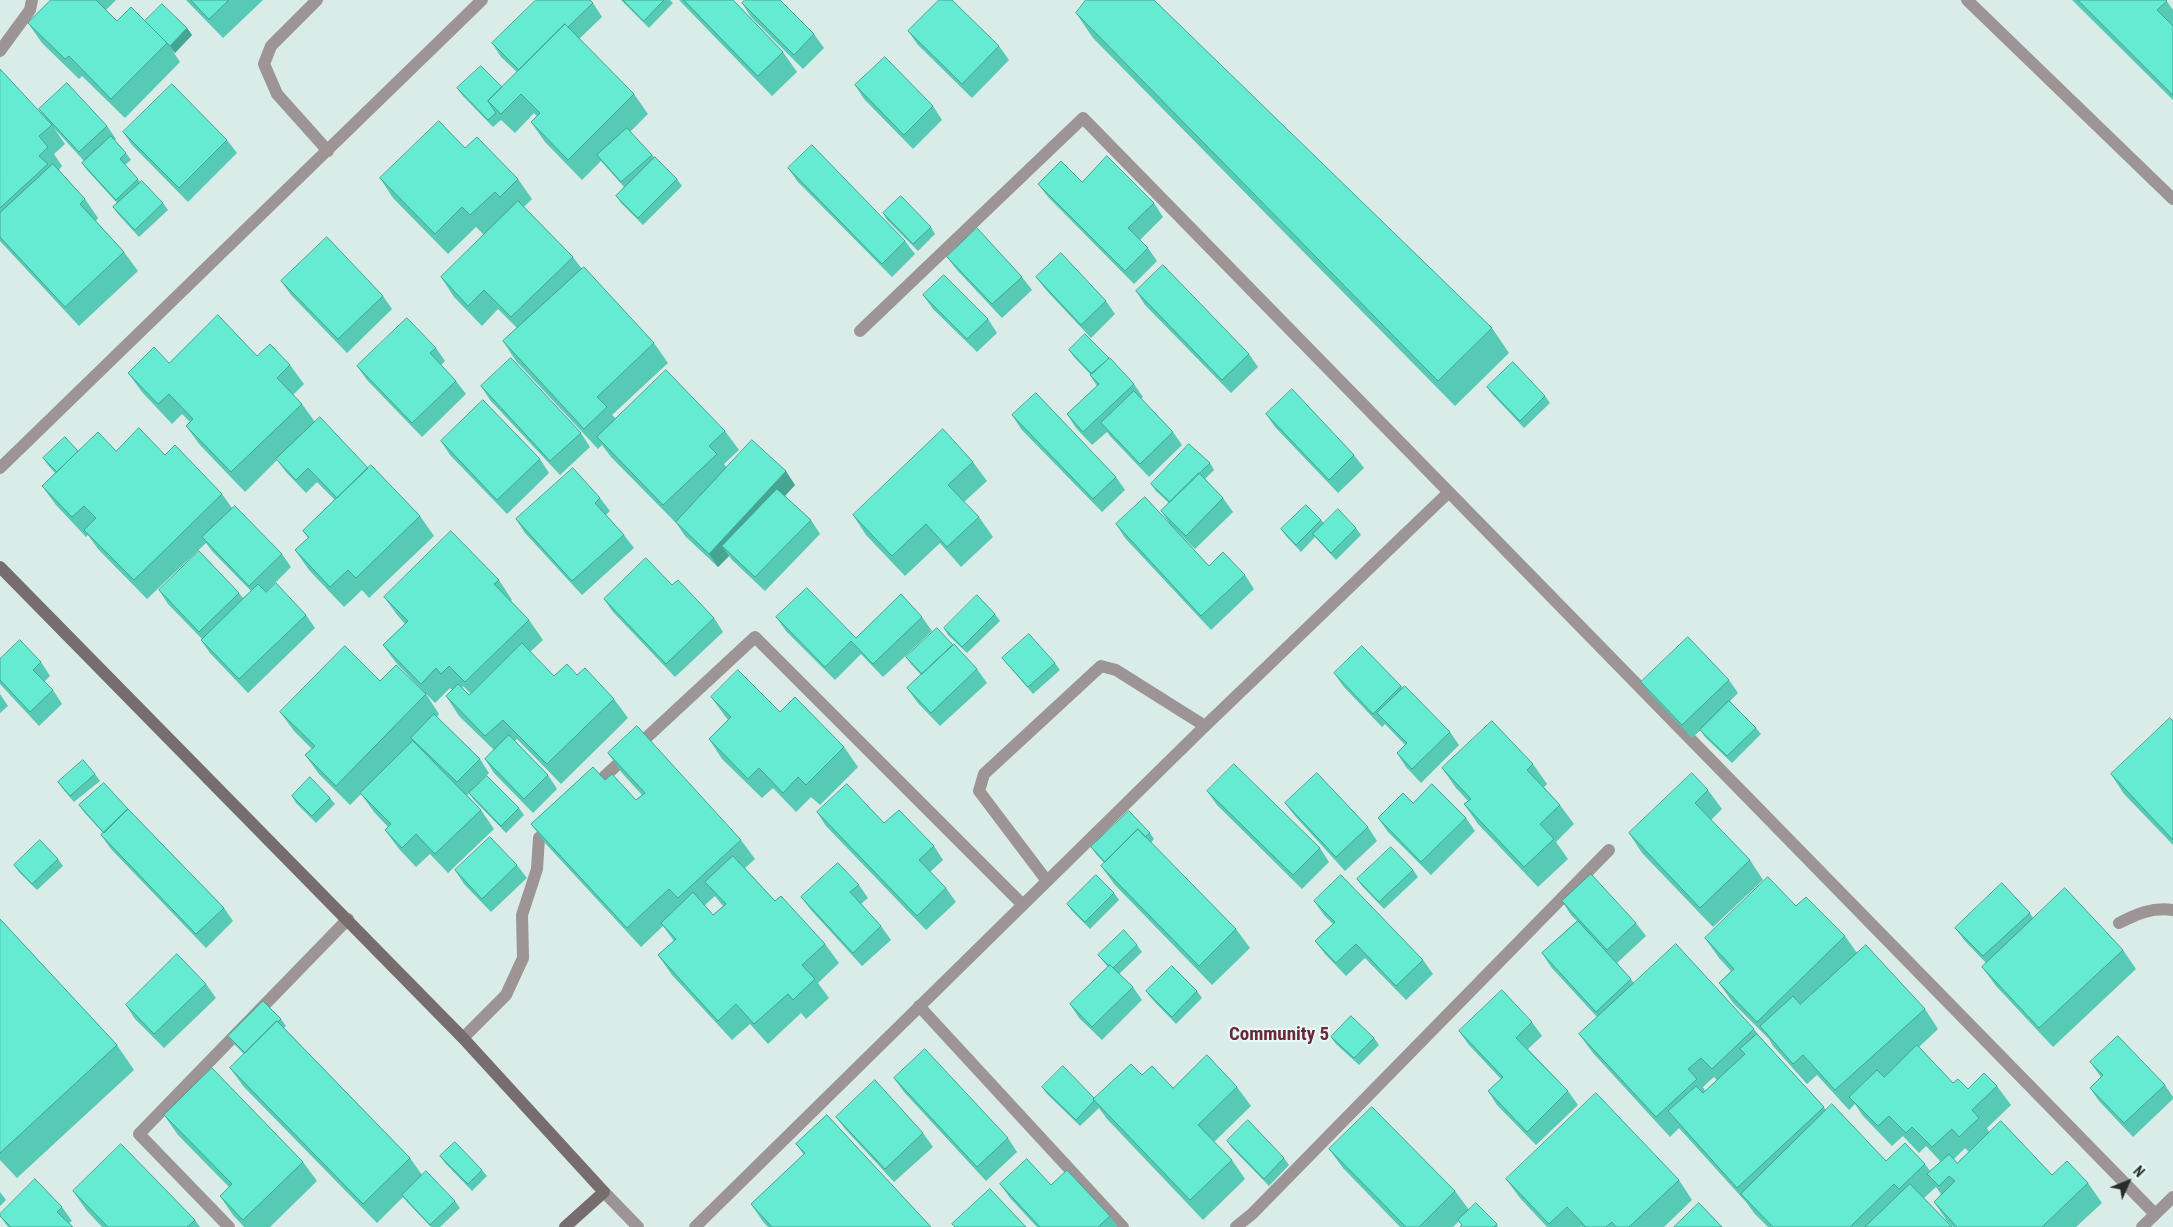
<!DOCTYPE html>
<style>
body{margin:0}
#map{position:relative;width:2173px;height:1227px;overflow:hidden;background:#d9ece7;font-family:"Roboto Condensed",sans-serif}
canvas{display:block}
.north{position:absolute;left:2103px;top:1157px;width:50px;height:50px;-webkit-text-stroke:4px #e6f9f4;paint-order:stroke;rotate:46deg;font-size:14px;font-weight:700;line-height:20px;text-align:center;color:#272e2c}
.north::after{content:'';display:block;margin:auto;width:18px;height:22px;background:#272e2c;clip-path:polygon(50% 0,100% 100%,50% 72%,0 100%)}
</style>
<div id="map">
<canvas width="2173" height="1227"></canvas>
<div class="north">N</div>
</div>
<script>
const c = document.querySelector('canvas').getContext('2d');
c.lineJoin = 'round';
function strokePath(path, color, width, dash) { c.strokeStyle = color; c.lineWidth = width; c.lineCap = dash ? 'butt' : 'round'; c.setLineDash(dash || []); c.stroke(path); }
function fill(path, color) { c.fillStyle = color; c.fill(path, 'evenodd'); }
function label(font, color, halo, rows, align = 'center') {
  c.font = font + ' "Roboto Condensed",sans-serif'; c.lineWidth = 4.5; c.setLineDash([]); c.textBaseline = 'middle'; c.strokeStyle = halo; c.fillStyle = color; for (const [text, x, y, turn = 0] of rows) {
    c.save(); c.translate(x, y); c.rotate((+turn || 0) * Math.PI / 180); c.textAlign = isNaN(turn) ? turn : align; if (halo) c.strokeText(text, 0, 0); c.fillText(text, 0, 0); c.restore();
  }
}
const lane = new Path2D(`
 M1047,881l-68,-90 5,-17 117,-108 15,4 89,56
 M2119,923c18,-9 33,-16 54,-13
 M229,1227l-90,-93 209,-215`);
const street = new Path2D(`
 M317,0l-46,46 -7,18 13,30 51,57
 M1967,0l206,199
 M0,51l30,-41 2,-10
 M860,331l223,-213 1072,1096
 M0,468l482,-468
 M591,789l164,-152 268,268
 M919,1006l204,221
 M463,1038l43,-43 17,-37 -1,-43 15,-46 2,-31 14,-13
 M604,1192l34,35
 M695,1227l510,-501 243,-233
 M1236,1227l16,-13 357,-364
 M2142,1227l31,-30`);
const secondary = new Path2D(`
 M0,567l463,471 141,154 -39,35`);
const wall = new Path2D(`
 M51,0h65l-10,10 11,11h28l42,7 5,7 -17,18 -3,-3 8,12 -55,56 -43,-42 -3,3 -37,-36 -14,-20z
 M186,0h77l-40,38z
 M621,0h49l3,3 -24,25z
 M679,0h54l50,52 14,20 -25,24z
 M2072,0h94l7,10v90z
 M593,3l9,14 -23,22 55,55 14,20 -18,18 24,25 23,22 5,7 -39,39 -22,-22 -5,-7 8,-9 -23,-26 -19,19 -37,-38 -14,-20 6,-6 -3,-3 -19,20 -14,-13 -8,7 -31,-32 -5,-7 45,-1 15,-15 -16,-15 -9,-14z
 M742,3l72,31 10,14 -21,21 -52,-52z
 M1076,13l416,315 17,25 -54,53 -362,-368z
 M908,31l91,15 10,14 -37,38 -54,-53z
 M0,69l46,50 -7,-10 68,17 9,13 -2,2 12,12 5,7 -6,5 15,17 23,21 5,7 -29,27 -21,-23 -5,-7 4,-4 -30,-33 -5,-7 2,-2 -30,-33 11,16 -11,10 8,12 -3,4 26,29 13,19 -2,3 28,31 14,19 -59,55 -79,-85z
 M855,85l78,21 9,14 -29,29 -49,-50z
 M123,132l104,8 10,13 -49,49 -56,-57z
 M465,148l53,31 14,20 -8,8 49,50 9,12 72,74 14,20 -56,52 4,4 109,12 14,19 -15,14 3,4 68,17 -10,11 26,24 9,14 -55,57 -33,-31 -3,-4 -11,11 -33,-31 -8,-12 -66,-67 -9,-12 -4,4 -82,-88 -13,-20 14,-13 -19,-19 -16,17 -28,-29 -13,-20 43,-42 -8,-8 -28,27 -55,-56 -13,-20z
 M788,168l117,73 10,13 -23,23 -94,-95z
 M1082,182l72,21 9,14 -23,23 8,8 9,13 -23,23 -86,-87 -10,-13z
 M883,213l48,14 4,7 -17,17 -31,-31z
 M947,257l75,20 10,13 -30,28 -45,-48z
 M1036,277l70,24 9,13 -24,24 -45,-48z
 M281,281l102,15 9,13 -45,44 -56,-58z
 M1136,291l113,63 9,13 -27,26 -86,-88z
 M923,295l65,24 9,14 -20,19 -44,-43z
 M436,348l9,13 -4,4 15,16 10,13 -44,43 -55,-57 -10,-14z
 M1069,350l65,34 9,13 -2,2 32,33 9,13 -33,32 -39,-41 -3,-4 -15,13 -16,-17 -9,-14 30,-28 -7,-11h1l-17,-18z
 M257,356l33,9 14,19 -11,11 9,9 13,18 53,46 52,48 14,20 -65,62 -7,-8 -18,17 -35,-37 -14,-20 13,-12 -5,-7 32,-31 -18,-18 -11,11 -20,-21 -9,-12 -32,32 -45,-47 -14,-19 4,-4 -8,-8 -10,10 -30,-32 -14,-19 41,-10z
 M481,386l100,47 9,14 -30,28 -70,-75z
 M1487,387l58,9 5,7 -26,25 -32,-34z
 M1266,414l88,41 10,13 -26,25 -63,-66z
 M1012,415l104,62 9,13 -23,22 -81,-83z
 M441,441l99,18 9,14 -42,41 -57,-59z
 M78,451h38l49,4 57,39 10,14 50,46 9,13 -25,25 40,23 9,13 -67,65 -38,-40 -9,-13 1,-1 -34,-35 -9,-14 80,3 4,5 8,-7 -39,-40 -6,-8 -59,56 -49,-50 -10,-14 -2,2 -30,-32 -14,-19 13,-13 -7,-8 -5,-7z
 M973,462l14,19 -23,21 15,15 14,20 -32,30 -21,-24 -35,33 -39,-41 -13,-20z
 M1210,463l4,7 -9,9 18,19 10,14 -38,37 -23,-23 37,40 36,9 9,14 -43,41 -86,-92 -9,-14h54l-9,-13 8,-8 -13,-12 -5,-7z
 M600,498l10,13 -4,4 18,20 10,13 -52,47 -57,-62 -9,-14z
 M1321,520l3,3 32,5 5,7 -25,25 -21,-23 -14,15 -15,-16 -5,-7z
 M499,580l13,20 -1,1 18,19 14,20 -13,12 24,24 23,-1 37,24 14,19 -67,66 -44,-45 -2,2 33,34 9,14 -24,24 -39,-40 -9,-14 9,-9 -35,-34 -13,-20 6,-6 -2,-2 -15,15 -38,-39 -14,-19 22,-21 -7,-8 -14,-19zM463,686l8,8 -2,1 -7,-8z
 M604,599l110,19 9,14 -48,45 -62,-65z
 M995,614l5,7 -33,32 -19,-18 -4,-7z
 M776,617l80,21 66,-21 10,14 -49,46 -22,-23 -26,26 -49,-49z
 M953,645l24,24 10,14 -47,43 -23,-24 -10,-14 14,-13 -10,-11 -5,-7z
 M1002,658l53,5 5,7 -27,24 -26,-30z
 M0,659l41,3 9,14 -6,6 9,8 9,14 -23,22 -39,-42z
 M1334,673l67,13 49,46 9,13 -38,38 -15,-16 -9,-14 8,-8 -20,-21 -3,3 -38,-40z
 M1729,680l9,13 -8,8 26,27 5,6 -29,29 -27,-26 -5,-7 5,-4 -13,12 -41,-43 -10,-13z
 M380,681l46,13 13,20 -2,3 43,42 9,14 -22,22 14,15 13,19 -46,44 -18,-19 -14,13 -17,-18 -14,-19 3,-3 -14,-15 -13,-18 -11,11 -31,-31 -14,-19 7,-6 -18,-18 -14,-19zM413,741l1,1 -13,11z
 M0,694l8,12 -8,7z
 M711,697l69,15 64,35 14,20 -38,38 -9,-8 -15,15 -23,-24 -11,10 -40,-39 -13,-20 19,-19 -3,-4z
 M2173,721v124l-49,-51 -13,-20z
 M608,753l133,87 14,19 -10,9 30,33 50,43 14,19 -21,20 11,15 -23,21 -5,-6 -33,31 -18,-20 -18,16 -60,-65 -14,-20 16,-14 -11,-15 -22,21 -96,-104 -14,-19 74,-44 31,20 6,-5 -20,-22zM715,896l8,10 -10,9 -8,-10z
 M1533,764l14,20 -3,3 16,18 14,19 -18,18 12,17 -30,28 -60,-63 -14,-20 4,-3 -12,-13 -14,-20z
 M95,774l5,7 -26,21 -11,-13 -5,-7z
 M1708,790l14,19 -11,11 39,40 13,20 -50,47 -71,-74 -13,-20z
 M1207,791l113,57 9,14 -27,27 -85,-84z
 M469,793l50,15 5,7 -18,18 -32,-33z
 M292,796l38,2 5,6 -19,19 -20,-20z
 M1285,803l83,24 9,14 -32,30 -50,-55z
 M79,805l49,4 96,99 9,13 -27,27 -95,-99 -10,-14 2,-2 -19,-21z
 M817,812l67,11 50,23 9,14 -13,12 16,16 10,14 -30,28 -100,-104z
 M1378,818h88l9,13 -44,44 -43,-43z
 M1150,833l4,6 -3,4 85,86 14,19 -38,37 -97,-100 -14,-19 3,-3 -8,-9 -5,-7z
 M58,859l5,7 -26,24 -18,-18 -5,-7z
 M517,865l10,13 -36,34 -27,-28 -9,-14z
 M1413,870l5,7 -34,32 -22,-23 -5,-7z
 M859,885l9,13 -7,6 20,22 10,14 -29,26 -51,-56 -10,-13z
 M1114,893l5,7 -29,29 -18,-18 -5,-7z
 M1314,901l109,59 10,14 -27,26 -41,-42 -19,18 -21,-22 -10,-13 18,-17 -9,-9z
 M1562,901l74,22 10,13 -29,27 17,20 120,46 6,8 66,73 60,51 39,3 5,7 11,-9 -15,-16 -7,7 -16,-17 -11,10 -29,-30 -8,-12 -6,6 -32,-35 -10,9 -34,-38 -4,-7 -36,-36 -14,-20 12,-12 -12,-13 -14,-20 91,-32 49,30 12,17 68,56 13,20 -19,18 34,36 15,6 29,-3 14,19 -24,23 2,4 63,43 36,8 14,20 -26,24h-123l-6,-6 -13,-19 7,-8 -5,-7 -12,11 28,29h-184l-14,-14 -8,-11 -67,-74 -9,9 -77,-84 -14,-19 18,-17 -46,-50 -9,-14 35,-32 -6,-6zM1714,1077l3,3 -12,11 -2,-4zM1965,1148l4,4 -12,11 -3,-4z
 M2030,913l3,5 90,32 13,19 -83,78 -57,-61 -14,-19 4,-4 -21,-22 -10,-13z
 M0,919l117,126 17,25 -117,108 -17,-18z
 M1137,945l5,7 -23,22 14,13 9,13 -40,40 -23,-22 -9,-14 38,-37 -10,-12z
 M206,984l10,14 -52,50 -29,-29 -9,-14z
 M1146,991h51l5,7 -26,26 -25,-26z
 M281,1019l5,7 -2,2 126,130 12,17 33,26 5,7 -20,19h-9l-24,-25 -4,-5 -26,26 -133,-136 -14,-19 14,-14 -11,-11 -5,-7z
 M1532,1022l10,14 -14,13 40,42 10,14 -42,40 -39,-40 -9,-14 13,-12 -32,-34 -10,-14z
 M1331,1037l43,1 5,7 -20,20 -23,-21z
 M2090,1062l75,23 8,12v2l-40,38 -34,-36 -9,-13 11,-11z
 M1142,1075l31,13 64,-1 14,19 -37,36 18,18 13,19 -42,41 -96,-101 -8,-11 -19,18 -33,-32 -5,-7 52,11z
 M894,1078l114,60 9,14 -31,29 -82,-89z
 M164,1115l139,47 14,19 -47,46h-26l-11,-12 -13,-19 9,-9 -51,-52z
 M827,1115l104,112h-163l-4,-4 -13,-19 53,-49 -8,-11z
 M836,1117l87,16 10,14 -39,35 -48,-52z
 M1227,1141l57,17 5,7 -20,21 -37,-38z
 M1329,1149l126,42 14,19 28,14 1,3h-38l2,-2 -3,-4 -6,6h-53l-57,-59z
 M440,1156l42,14 5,6 -15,15 -27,-28z
 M1506,1179l173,1 13,20 -28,27h-82l-1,-1 -1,1h-33l-27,-29z
 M1000,1184l51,1 59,31 8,11h-81l-27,-29z
 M73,1191l122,29 5,7h-98l-15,-16z
 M0,1192l6,8 -6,6z
 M62,1207l10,14 -3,2 4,4h-65l-8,-11z`);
const shadedWall = new Path2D(`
 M187,28l5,7 -17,18 -5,-7z
 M786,471l9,14 -64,69 -9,-8 7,10 -11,11 -9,-13z`);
const building = new Path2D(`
 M51,0h45l21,21 14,-14 36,36 -56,56 -42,-43 -4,3 -37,-36z
 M191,0h38l-20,19z
 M536,0h54l3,3 -25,24 -3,-3 -46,46 -27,-27z
 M623,0h41l-20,21z
 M684,0h49l50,52 -25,24z
 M745,0h35l34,34 -20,21 -52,-52z
 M939,0h13l47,46 -37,38 -54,-53z
 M1086,0h68l338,328 -54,53 -362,-368z
 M2078,0h88l1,1 -10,9 16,16v69z
 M162,4l25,24 -17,18 -25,-25z
 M565,24l69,70 -66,66 -37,-38 9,-9 -19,-19 -20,20 -13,-13z
 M885,57l48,49 -29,29 -49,-50z
 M481,66l21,21 -14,14 8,12 -8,7 -31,-32z
 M0,69l52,56 -13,11 9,11 -9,9 9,8 -48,44z
 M67,83l40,43 -28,26 -40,-43z
 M172,84l55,56 -48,48 -56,-56z
 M439,121l26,27 12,-11 41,42 -18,18 -5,-5 -25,23 -8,-8 -27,27 -55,-56z
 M627,128l25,27 -31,27 -24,-27z
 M111,136l15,17 -6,6 18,20 -22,21 -34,-37z
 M812,145l93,96 -23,23 -94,-96z
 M1107,156l47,47 -26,25 20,20 -23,23 -87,-87 23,-23 21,21z
 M655,157l22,22 -39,39 -22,-22z
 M53,164l32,35 -5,5 44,48 -59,55 -65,-70v-24z
 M142,181l21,22 -28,27 -22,-23z
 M901,196l30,31 -18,17 -30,-31z
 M518,201l55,56 -62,60 -27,-27 -16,16 -27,-29z
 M977,228l45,49 -30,27 -45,-47z
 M327,237l56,59 -45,43 -57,-58z
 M1061,253l45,48 -25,24 -45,-48z
 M1163,265l86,89 -27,26 -86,-89z
 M584,267l70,76 -57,54 10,10 -23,22 -81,-88z
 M944,275l44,44 -21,20 -44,-44z
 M218,315l39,41 13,-12 20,21 -13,13 25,26 -71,68 -45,-46 7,-7 -24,-25 -11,10 -30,-31 26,-26 15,16z
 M407,318l29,30 -6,5 26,28 -44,42 -55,-57z
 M1085,334l24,24 -17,16 -23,-24z
 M511,358l70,75 -31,28 -69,-75z
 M1110,358l24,26 -51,48 -16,-18 32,-30 -9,-9z
 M1513,362l32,34 -25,25 -33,-34z
 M666,370l59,61 -16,15 8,8 -54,51 -66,-68z
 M1292,389l62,66 -25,25 -63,-66z
 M1134,391l39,41 -33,32 -39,-41z
 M1036,393l80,84 -23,22 -81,-84z
 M483,400l57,59 -43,41 -56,-59z
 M320,417l48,51 -31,30 -29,-30 -12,12 -20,-21z
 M139,428l26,27 10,-10 47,49 -88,86 -50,-50 12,-12 -12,-12 -12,11 -30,-31 56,-54 18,19z
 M943,429l30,33 -25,23 31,32 -32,30 -21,-23 -34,32 -39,-41z
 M65,437l13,14 -21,21 -14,-14z
 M752,440l34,31 -77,83 -33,-32z
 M1189,444l21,19 -40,39 -19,-18z
 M371,465l49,51 -64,62 -8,-8 -18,17 -35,-37 14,-13 -6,-6z
 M573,468l27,30 -5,5 29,32 -52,46 -56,-62z
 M1199,473l24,25 -37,38 -25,-25z
 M777,489l34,31 -56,57 -33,-31z
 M1145,497l64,69 14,-14 22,23 -44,41 -85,-92z
 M1306,505l15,15 -25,25 -15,-16z
 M235,506l47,48 -33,32 -47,-49z
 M1338,509l18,19 -25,25 -18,-19z
 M451,531l48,49 -5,4 35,36 -64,62 -16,-16 -8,8 -5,-6 -15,16 -38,-39 25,-24 -24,-24z
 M199,551l40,42 -40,39 -40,-42z
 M646,558l26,27 6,-5 36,38 -48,46 -62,-65z
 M276,583l30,32 -67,64 -38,-39 57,-56 8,8z
 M807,588l49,50 45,-44 21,23 -49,47 -22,-23 -26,26 -49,-50z
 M977,595l18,19 -33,33 -18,-19z
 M937,628l16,17 -31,29 -16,-17z
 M1029,634l26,29 -27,24 -26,-29z
 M1688,637l41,43 -47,45 -41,-43z
 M20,640l21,22 -8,8 20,20 -23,22 -30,-32v-21z
 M522,643l32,33 13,-12 10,11 8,-7 29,31 -67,65 -44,-44 -18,16 -39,-40 12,-12 11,11z
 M954,644l23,25 -46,44 -24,-25z
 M345,646l35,35 16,-16 30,29 -90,92 -31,-31 10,-9 -35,-34z
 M1362,646l39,40 -28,28 -39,-41z
 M738,670l42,42 15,-15 49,50 -38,38 -8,-8 -15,16 -24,-25 -11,11 -39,-40 22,-22 -20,-20z
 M1405,686l45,46 -38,37 -15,-16 10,-10 -30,-30z
 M1729,701l27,27 -29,28 -27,-26z
 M434,714l46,45 -23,23 -46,-44z
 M2170,718l3,3v119l-62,-66z
 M1492,721l41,43 -6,6 33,35 -20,19 14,15 -30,28 -60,-63 7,-5 -29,-31z
 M637,726l104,114 -63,58 -9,-9 -42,39 -96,-104 62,-57 12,13 7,-6 24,26 9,-7 -37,-40z
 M509,735l39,40 -24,24 -39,-40z
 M413,741l68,69 -46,44 -19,-20 -14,14 -17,-18 6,-6 -31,-31z
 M83,760l12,14 -25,22 -12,-14z
 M1234,764l86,84 -27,27 -86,-84z
 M1317,773l51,54 -32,30 -51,-54z
 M1692,773l16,17 -13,13 55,57 -50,48 -71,-75z
 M487,776l32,32 -18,18 -32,-33z
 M310,777l20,21 -18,18 -20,-20z
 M104,783l24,26 -24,24 -25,-28z
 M847,784l37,39 15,-13 35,36 -15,14 27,28 -29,28 -100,-104z
 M1432,784l34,34 -45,44 -43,-44 25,-25 10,10z
 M128,809l96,99 -28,26 -95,-99z
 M1129,811l21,22 -5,4 -7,-8 -33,33 -14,-15z
 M1138,829l98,100 -37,37 -98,-100z
 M490,837l27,28 -35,34 -27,-29z
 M40,840l18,19 -26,25 -18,-19z
 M1391,847l22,23 -34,32 -22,-23z
 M733,856l42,45 6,-5 44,48 -23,21 13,14 -22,21 -5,-6 -34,30 -18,-20 -18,17 -60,-66 18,-16 -15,-16 32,-31 20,23 13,-11 -21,-22z
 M838,863l21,22 -9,7 31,34 -28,27 -52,-56z
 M1591,874l45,49 -29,27 -45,-49z
 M1096,875l18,18 -29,29 -18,-18z
 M1341,875l82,85 -27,26 -40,-42 -20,19 -21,-22 20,-19 -21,-21z
 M1768,877l28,29 10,-9 39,39 -88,86 -38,-39 15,-14 -29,-31z
 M2002,883l28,30 -47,43 -28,-28z
 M2065,888l58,62 -84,78 -57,-61z
 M0,919l117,126 -117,108z
 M1578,921l53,58 -35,33 -54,-59z
 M1124,930l13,15 -24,23 -3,-3 -1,1 -11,-11z
 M1676,944l78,85 -42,40 -11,-11 -13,11 9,10 -41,38 -77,-83z
 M1866,945l59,64 -90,81 -32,-35 -10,9 -33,-38 33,-30 7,8z
 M177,954l29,30 -52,50 -28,-29z
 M1110,965l23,22 -41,40 -22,-23z
 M1172,966l25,25 -25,26 -26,-26z
 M1502,990l30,32 -16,16 52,53 -41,41 -39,-41 15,-14 -44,-46z
 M263,1001l18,18 -3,3 -1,-1 -32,32 -17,-17z
 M1351,1016l23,22 -20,20 -23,-21z
 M277,1021l133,137 -47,46 -133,-136z
 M1757,1034l67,73 -87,81 -69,-77 28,-25 7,7 42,-39 -5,-5z
 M2118,1036l47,49 -41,38 -34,-35 13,-13 -13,-13z
 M1917,1045l36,38 5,-4 10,10 16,-16 13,13 -25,24 7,8 -20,19 -7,-8 -20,18 -20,-20 -6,6 -17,-17 -11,10 -29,-29 28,-27 7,7z
 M925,1049l83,89 -31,29 -83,-89z
 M1207,1055l30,32 -39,38 34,35 -42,40 -97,-101 38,-35 11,11 10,-9 21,22z
 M1063,1066l31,32 -1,1 1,2 -18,19 -34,-33z
 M212,1068l91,94 -60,58 -23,-24 12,-12 -68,-69z
 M875,1080l48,53 -38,36 -49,-52z
 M1596,1093l83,87 -50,47h-13l-4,-5 -6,5h-20l-19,-20 -18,17 -43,-45z
 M1832,1104l54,57 19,-18 20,21 -26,25 -5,-5 -44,43h-77l-32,-33z
 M1372,1107l83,84 -36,36h-13l-77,-78z
 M827,1115l104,112h-159l-21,-23 54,-51 -9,-9z
 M1248,1120l36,38 -20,21 -37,-38z
 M2001,1121l51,54 15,-14 21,22 -46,44h-85l-23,-25 21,-21 -6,-5 -10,10 -12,-12 22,-20 8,9z
 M455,1142l27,28 -14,14 -28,-28z
 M121,1144l74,76 -8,7h-79l-35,-36z
 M1027,1159l24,26 16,-15 43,46 -12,11h-58l-40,-43z
 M426,1171l29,30 -25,24 -28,-30z
 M35,1179l27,28 -5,5 16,15h-62l-11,-11v-2z
 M1910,1184l42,43h-87z
 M990,1189l36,38h-71l-3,-3z
 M1476,1203l21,21 -3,3h-34l2,-2 -4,-5z
 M1699,1203l23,24h-48z`);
const districtNames = [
 ["Community 5",1279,1035]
];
strokePath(lane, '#9c9495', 12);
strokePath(street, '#9c9495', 12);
strokePath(secondary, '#786d6e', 12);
fill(wall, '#56cab4');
fill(shadedWall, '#46a492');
fill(building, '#64ebd1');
strokePath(building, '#46a492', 1);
label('bold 19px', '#6d2738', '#e6f9f4', districtNames);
</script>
